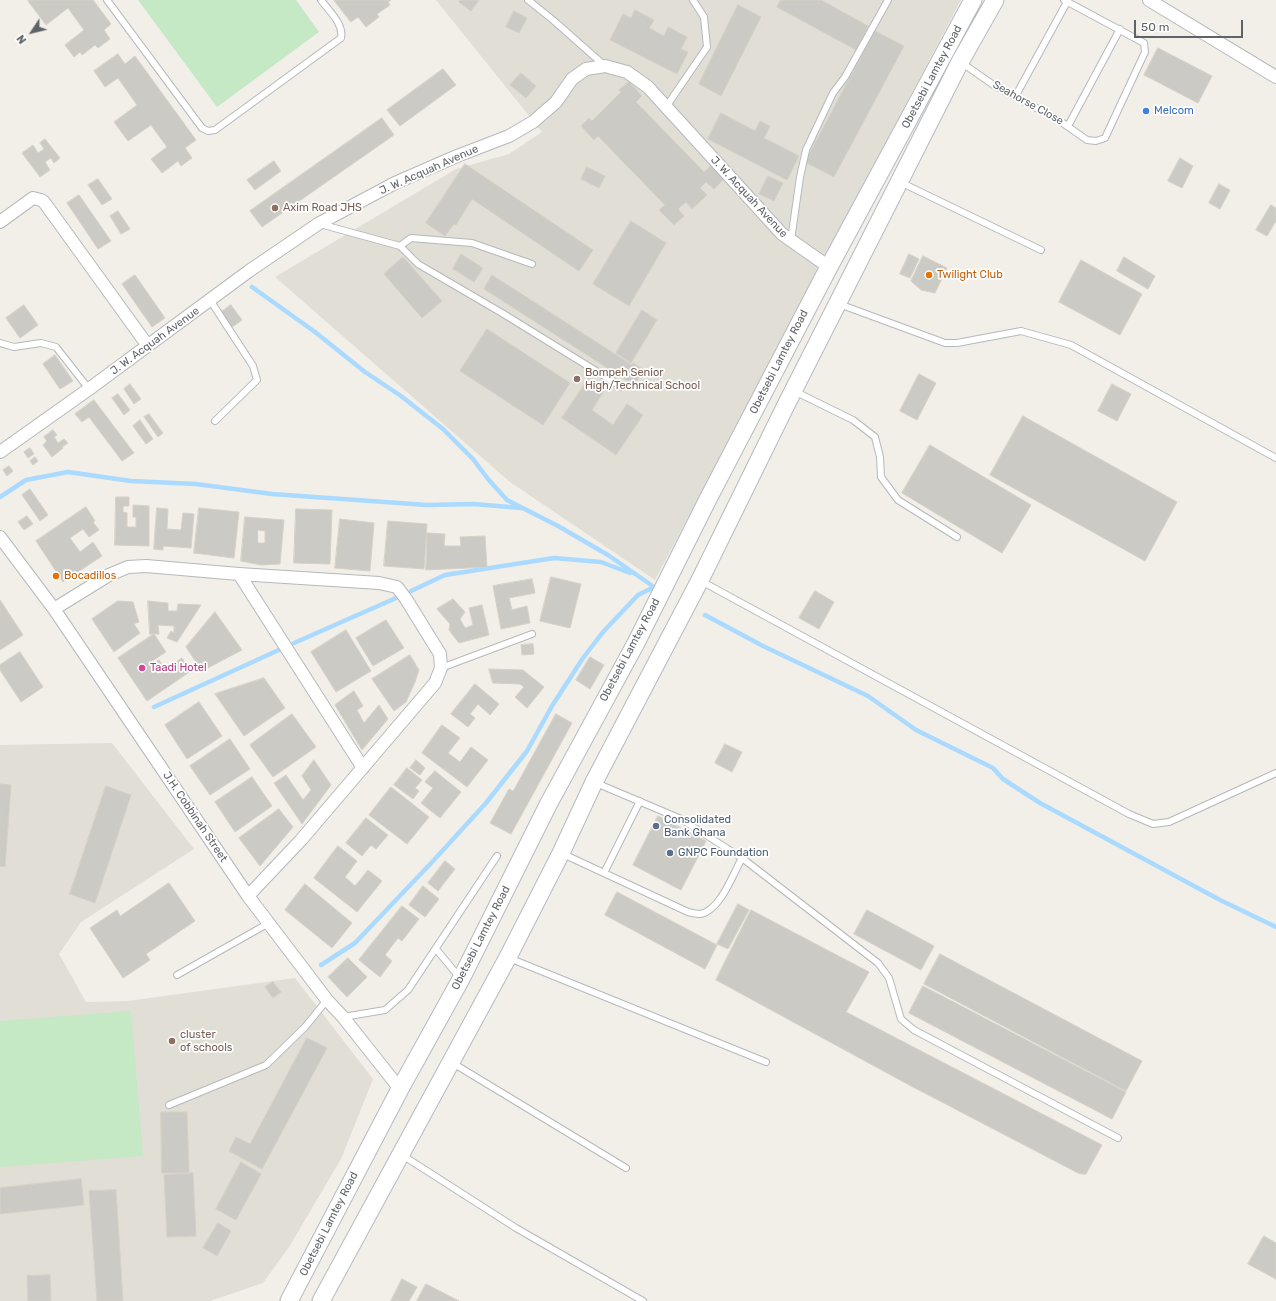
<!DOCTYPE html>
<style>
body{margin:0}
#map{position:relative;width:1276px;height:1301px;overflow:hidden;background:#f1efe8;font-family:Rubik,sans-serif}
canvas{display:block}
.north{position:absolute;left:12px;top:12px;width:40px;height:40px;-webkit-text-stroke:3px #fff;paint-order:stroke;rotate:235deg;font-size:11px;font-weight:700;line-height:16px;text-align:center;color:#5f6368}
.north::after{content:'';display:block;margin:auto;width:14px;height:18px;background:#5f6368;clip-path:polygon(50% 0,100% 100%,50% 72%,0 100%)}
.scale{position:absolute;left:1134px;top:20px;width:109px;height:18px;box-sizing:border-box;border:2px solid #5f6368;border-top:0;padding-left:5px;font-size:12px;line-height:14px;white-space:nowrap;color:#5f6368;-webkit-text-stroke:3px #fff;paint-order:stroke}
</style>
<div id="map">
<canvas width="1276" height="1301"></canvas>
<div class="north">N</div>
<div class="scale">50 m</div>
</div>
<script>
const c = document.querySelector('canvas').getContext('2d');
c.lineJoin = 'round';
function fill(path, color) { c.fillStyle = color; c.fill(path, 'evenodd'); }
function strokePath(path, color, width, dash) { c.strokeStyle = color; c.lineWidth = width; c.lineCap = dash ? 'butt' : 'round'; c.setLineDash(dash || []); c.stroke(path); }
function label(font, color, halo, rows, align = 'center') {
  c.font = font + ' Rubik,sans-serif'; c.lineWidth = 3.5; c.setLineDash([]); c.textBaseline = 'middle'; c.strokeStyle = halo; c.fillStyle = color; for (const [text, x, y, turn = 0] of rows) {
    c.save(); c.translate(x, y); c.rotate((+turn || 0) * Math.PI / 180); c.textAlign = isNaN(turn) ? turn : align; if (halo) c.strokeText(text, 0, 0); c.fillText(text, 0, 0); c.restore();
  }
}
const education = new Path2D(`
 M436,0h525l-306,580 -145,-98 -235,-205 181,-108 53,-15 33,-22z
 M112,743l82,106 -113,73 -22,32 27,48 42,-1 167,-23 78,101 -32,80 -52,88 -26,36 -53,18h-210v-556z`);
const green = new Path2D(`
 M138,0h158l23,32 -102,75z
 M131,1011l12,145 -143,11v-146z`);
const stream = new Path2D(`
 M252,287l63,45 50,40 36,24 42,33 30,30 15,20 19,21 51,26 50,29 46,32
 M0,497l26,-17 42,-8 63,9 65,3 76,10 155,11 47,-1 47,4
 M411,591l34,-16 109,-17 47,4 29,11
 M705,615l58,31 105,50 48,34 77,38 10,11 37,24 180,97 56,27
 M294,643l102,-45
 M154,707l127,-58
 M321,965l34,-22 79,-83 52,-57 41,-52 25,-45 31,-48 20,-26 35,-37 16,-8`);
const building = new Path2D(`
 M30,0h63l18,24 -7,6 6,9 -12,9 -3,-3 -13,10 -2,-3 -6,5 -9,-12 19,-15 -16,-22 -22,17 -18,-24z
 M334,0h57l-3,2 2,3 -13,9 2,3 -13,10 -8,-10 -7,5z
 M460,0h19l-8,11 -12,-9z
 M781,0h40l47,26 -12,24 -79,-43z
 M738,5l23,12 -40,79 -22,-12z
 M635,10l19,10 -5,8 15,8 4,-9 19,10 -6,12 7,3 -11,22 -67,-34 13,-26 8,4z
 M514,11l13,7 -8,15 -13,-6z
 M875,31l29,15 -70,131 -29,-15z
 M1158,48l54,28 -14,27 -54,-28z
 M118,54l7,10 10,-8 61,84 -11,8 7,10 -11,8 -3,-5 -16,12 -11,-14 16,-12 -16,-22 -23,16 -14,-19 23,-17 -19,-27 -13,9 -11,-16z
 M443,69l13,16 -56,41 -13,-16z
 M521,73l15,13 -10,12 -16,-13z
 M629,82l13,14 -6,6 68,70 7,-6 13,13 -10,10 -8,-7 -6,6 7,7 -15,14 -6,-7 -8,7 6,7 -10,9 -15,-15 6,-5 -67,-69 -4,4 -13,-14 8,-8 3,3 29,-29 -2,-2z
 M721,113l34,18 5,-10 10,5 -6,12 35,18 -12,24 -79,-41z
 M382,118l12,17 -132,92 -12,-16z
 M45,139l15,19 -6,5 -3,-5 -6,4 5,8 -10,7 -18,-24 11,-8 5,8 6,-4 -4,-6z
 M1180,158l13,8 -11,22 -14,-7z
 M274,161l7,10 -26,19 -8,-10z
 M465,164l128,86 -14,21 -107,-72 -16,26 -2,-1 -9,12 -19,-13z
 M587,167l18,9 -6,12 -18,-9z
 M768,176l15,7 -9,18 -15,-7z
 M98,179l14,20 -10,6 -14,-20z
 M1219,184l11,6 -10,19 -11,-6z
 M79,195l32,46 -13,8 -31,-46z
 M1271,205l5,3v13l-9,15 -11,-6z
 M118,211l12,18 -9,5 -11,-18z
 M631,221l35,22 -37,63 -36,-22z
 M461,254l22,14 -9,14 -21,-13z
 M909,254l10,5 -9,19 -10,-4z
 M923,256l24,12 -12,25 -14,-3 -10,-9z
 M403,257l39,44 -20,17 -38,-44z
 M1124,257l31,19 -7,13 -31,-18z
 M1081,260l61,34 -22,41 -61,-33z
 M135,275l30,43 -13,9 -30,-43z
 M492,275l140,90 1,-2 11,7 -10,15 -150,-96z
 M24,305l14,20 -18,13 -14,-20z
 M231,305l11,15 -10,7 -11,-15z
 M642,310l15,10 -26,43 -15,-10z
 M487,329l83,54 -27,42 -83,-54z
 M55,355l18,26 -13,8 -17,-25z
 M919,374l17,9 -19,37 -17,-9z
 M589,378l16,11 -13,21 21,15 14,-21 16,11 -27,40 -54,-37z
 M130,384l11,15 -7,5 -10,-15z
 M1112,384l19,10 -14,27 -19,-10z
 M118,394l12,16 -6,5 -12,-17z
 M94,400l40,53 -12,8 -33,-44 -7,5 -7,-8z
 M149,414l14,19 -5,4 -14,-20z
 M1023,416l154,86 -32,59 -155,-86z
 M140,420l13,19 -7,5 -13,-18z
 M53,430l4,5 -3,2 4,6 6,-4 4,4 -6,4 1,1 -11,9 -9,-12 4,-4 -3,-4z
 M930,445l101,60 -29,48 -100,-60z
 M30,448l4,6 -6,4 -4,-6z
 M35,457l3,4 -5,4 -3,-4z
 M9,466l4,5 -6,5 -4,-6z
 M30,489l18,26 -8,6 -18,-26z
 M116,497h13v9h-6v6l4,1v14h9v-10h-3v-12l16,1v40l-34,-1z
 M86,507l9,14 -2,1 6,8 -10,7 -6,-8 -13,9 10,14 13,-10 9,14 -39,26 -27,-41z
 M157,508l11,1 -1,20 14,1 2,-17 11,1 -3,34 -28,-2v4l-9,-1z
 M199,508l40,4 -5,46 -40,-5z
 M296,509l36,1 -2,54 -36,-1z
 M27,516l6,8 -9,6 -6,-8z
 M245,517l39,3 -4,44 -19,1 -20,-4zM258,530l7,1v12h-7z
 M340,519l34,4 -4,48 -35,-3z
 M388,521l39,3 -3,45 -40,-3z
 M427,533l18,1 -1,12h17l-1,-9 25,-1 2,31 -61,3z
 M551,577l30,7 -11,44 -30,-7z
 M532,579l3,14 -26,5 3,12 15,-4 3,17 -29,6 -8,-43z
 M815,591l19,11 -15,27 -20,-11z
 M453,599l12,13 -5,7 5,9 8,-3 -4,-17 13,-3 7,30 -30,8 -10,-13 1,-6 -13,-15z
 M0,600l23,35 -23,15z
 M118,601l15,1 6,20 -5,2 6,9 -26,19 -22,-33z
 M148,601l20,2v8h9l1,-7 23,1 -24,37 -10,-4 4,-7 3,2v-7l-16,-1 1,9h-9z
 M215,612l27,38 -40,21 -16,-24z
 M386,620l18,28 -31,18 -17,-28z
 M346,630l25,41 -35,21 -25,-40z
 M154,634l12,18 -14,9 1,2 6,-3 4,6 -7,5 2,3 24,-16 9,13 -44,30 -29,-43z
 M533,644l1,10 -12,1 -1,-10z
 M20,652l23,35 -22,15 -21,-32v-5z
 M410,655l9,15 -4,12 -9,20 -12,9 -22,-32z
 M590,657l14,8 -14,24 -14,-9z
 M489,669l34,1 21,17 -17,21 -12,-11 9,-10 -4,-3 -27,-1z
 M264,678l21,30 -41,28 -29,-42z
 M475,684l24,20 -9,11 -12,-11 -8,10 5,4 -7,9 -17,-13z
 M354,691l9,15 -6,4 7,13 15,-18 9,14 -26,31 -27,-45z
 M199,702l23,34 -35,23 -22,-34z
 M292,714l24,33 -43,30 -23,-32z
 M556,714l16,9 -61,111 -21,-11 19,-34 4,2z
 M442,725l18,13 -12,15 12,9 11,-15 17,13 -21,27 -45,-34z
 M230,739l20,30 -40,26 -20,-29z
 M725,744l17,8 -10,20 -17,-9z
 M314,760l17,25 -29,39 -28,-41 12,-8 17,25 8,-10 -9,-14z
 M416,760l9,8 -5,7 -10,-7z
 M407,768l15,12 -7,8 4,3 -6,8 -19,-14z
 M435,771l26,21 -21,26 -19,-15 12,-15 -8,-6z
 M252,777l20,29 -37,26 -20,-30z
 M0,784l11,1 -6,82 -5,-1z
 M106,786l25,9 -36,108 -25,-9z
 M391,787l38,30 -22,27 -38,-29z
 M279,809l14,18 -33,39 -21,-28z
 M658,816l48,25 -25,49 -48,-25z
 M366,818l22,17 -12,14 -5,-4 -9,11 -16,-13z
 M338,846l19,15 -12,16 10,9 13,-16 14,11 -25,31 -43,-34z
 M445,861l10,8 -17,22 -10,-8z
 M169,883l26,38 -49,33 4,6 -27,18 -33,-50 27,-18 3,6z
 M305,884l47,39 -20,25 -47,-38z
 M423,886l16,13 -14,18 -16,-12z
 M617,892l100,53 -12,24 -100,-54z
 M738,904l11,6 -21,39 -11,-5z
 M402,906l17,13 -17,22 -4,-3 -13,17 7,6 -12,16 -21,-17z
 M751,910l118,62 -23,40 256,133 -16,29h-4l-4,-1 -167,-87 -195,-106z
 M867,910l67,36 -13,24 -67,-36z
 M940,954l202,107 -16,30 -202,-107z
 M348,958l19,19 -20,20 -19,-20z
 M273,982l8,10 -8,6 -8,-11z
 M923,986l203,106 -14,27 -203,-106z
 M307,1038l20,10 -65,121 -33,-18 7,-14 14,7z
 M161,1112h26l2,61h-27z
 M241,1162l20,12 -25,46 -20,-11z
 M193,1173l3,63 -29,1 -3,-62z
 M81,1179l3,26 -84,9v-26z
 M116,1190l7,111h-26l-8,-110z
 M218,1223l13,8 -14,25 -14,-8z
 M1264,1236l12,7v36l-28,-15z
 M50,1275l1,26h-23l-1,-25z
 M402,1279l15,8 -8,14h-18z
 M426,1284l33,17h-42z`);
const service = new Path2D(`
 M107,0l95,128 6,3 7,-1 126,-92c3,-14 -12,-27 -20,-38
 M528,0l25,20 52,46
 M962,63l33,23 62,33 30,21 9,1 9,-3 40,-86 -1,-9 -80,-43
 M1015,97l52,-95
 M666,107l41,-60 -3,-30 -11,-17
 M1068,126l52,-97
 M900,182l141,68
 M320,224l80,22 18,18 84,49 120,74
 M791,240l9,-63 6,-27 27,-57 12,-16 43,-77
 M400,246l11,-8 61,5 60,21
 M210,300l43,66 4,14 -42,41
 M839,304l106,39h12l64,-12 50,14 205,113
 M0,343l14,4 27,-4 15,4 33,42
 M794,391l59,29 22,17 5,20 1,20 17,23 59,37
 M701,581l428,233 24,10 16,-2 107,-49
 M441,668l91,-34
 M596,783l85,36 61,39 136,105 11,15 12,41 13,11 204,108
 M563,854l125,58c4,1 9,2 13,2 20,-5 32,-40 41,-56
 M604,873l36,-72
 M436,949l24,29
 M509,958l257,104
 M177,975l92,-52
 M343,1017l42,-7 23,-20 89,-134
 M451,1062l175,106
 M169,1105l97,-40 39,-38 22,-27
 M402,1155l114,73 127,73`);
const minor = new Path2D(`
 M1149,0l127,77
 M0,222l33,-24 8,2 3,2 104,144
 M0,452l89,-63 160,-118 69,-47 77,-41 62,-27 52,-20 24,-14 23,-20 16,-23 14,-10 19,-3 22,6 21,15 134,147 47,33
 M0,537l54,72 194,287 79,104 16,17 57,72
 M239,574l124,194
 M54,609l55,-34 19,-8 18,-1 93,8 140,9 18,4 9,12 34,55 1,14 -6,15 -134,157 -53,56`);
const secondary = new Path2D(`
 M289,1301l111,-212 61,-110 88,-176 87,-160 71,-142 122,-234 144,-267
 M321,1301l187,-344 53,-104 33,-71 106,-202 87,-177 173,-341 35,-62`);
const markers = [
 [1146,111,4,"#3f7fe0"],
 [275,208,4,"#8d6e63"],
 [929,275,4,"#e8710a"],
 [577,379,4,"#8d6e63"],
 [56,576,4,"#e8710a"],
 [142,668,4,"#d1479c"],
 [656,826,4,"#5c6f8a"],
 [670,853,4,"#5c6f8a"],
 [172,1041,4,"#8d6e63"]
];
const streetNames = [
 ["Obetsebi Lamtey Road",932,77,-62],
 ["Seahorse Close",1028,103,29],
 ["J. W. Acquah Avenue",429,170,-24],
 ["J. W. Acquah Avenue",749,197,47],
 ["J. W. Acquah Avenue",155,341,-36],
 ["Obetsebi Lamtey Road",779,362,-63],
 ["Obetsebi Lamtey Road",630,650,-62],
 ["J.H. Cobbinah Street",195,817,56],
 ["Obetsebi Lamtey Road",481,938,-63],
 ["Obetsebi Lamtey Road",329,1224,-63]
];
const shopNames = [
 ["Melcom",1154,111]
];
const educationNames = [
 ["Axim Road JHS",283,208],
 ["Bompeh Senior",585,373],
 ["High/Technical School",585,386],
 ["cluster",180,1035],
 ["of schools",180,1048]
];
const foodNames = [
 ["Twilight Club",937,275],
 ["Bocadillos",64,576]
];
const hotelNames = [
 ["Taadi Hotel",150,668]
];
const serviceNames = [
 ["Consolidated",664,820],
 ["Bank Ghana",664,833],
 ["GNPC Foundation",678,853]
];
fill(education, '#e1ded6');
fill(green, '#c5e8c5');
strokePath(stream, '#aadaff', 4.5);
fill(building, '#cccac5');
strokePath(building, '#d6d1c6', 1);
strokePath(service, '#b5b8bc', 8);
strokePath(minor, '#b5b8bc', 14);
strokePath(secondary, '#b6babf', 19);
strokePath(service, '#fff', 6);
strokePath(minor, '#fff', 12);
strokePath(secondary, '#fff', 17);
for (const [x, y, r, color] of markers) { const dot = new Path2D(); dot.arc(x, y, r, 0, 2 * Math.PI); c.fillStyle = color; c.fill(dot); strokePath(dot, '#fff', 1.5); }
label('11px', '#5f6368', '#fff', streetNames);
label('11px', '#366cbe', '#fff', shopNames, 'left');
label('11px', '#785e54', '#fff', educationNames, 'left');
label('11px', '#c56008', '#fff', foodNames, 'left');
label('11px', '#b23c85', '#fff', hotelNames, 'left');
label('11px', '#4e5e75', '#fff', serviceNames, 'left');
</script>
